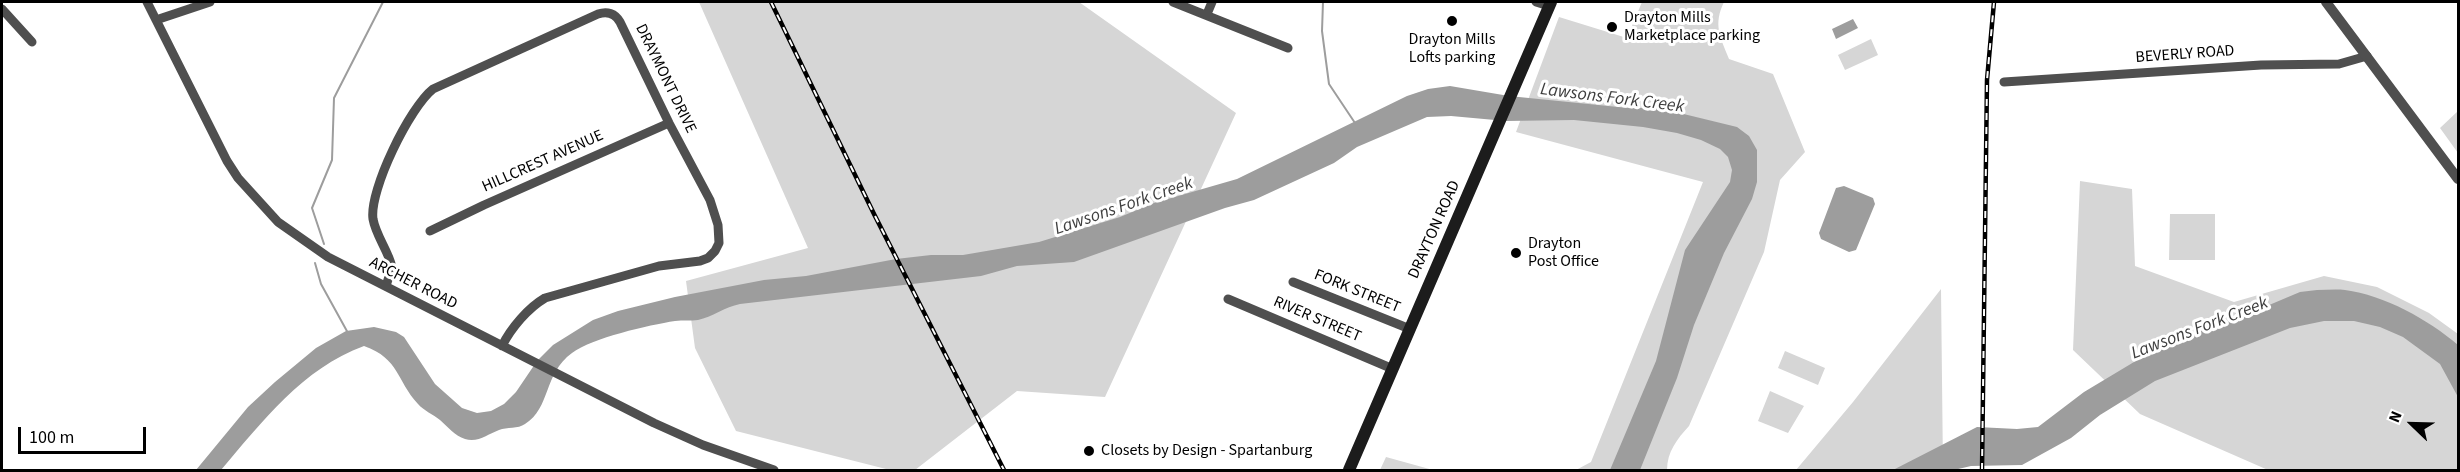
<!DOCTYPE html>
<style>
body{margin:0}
#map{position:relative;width:2460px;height:472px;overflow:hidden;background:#fff;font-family:"Source Sans 3",sans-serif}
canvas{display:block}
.frame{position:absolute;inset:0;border:3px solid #000;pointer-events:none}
.north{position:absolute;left:2382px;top:394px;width:60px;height:60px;-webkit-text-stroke:4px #fff;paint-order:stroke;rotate:293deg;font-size:16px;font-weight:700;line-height:24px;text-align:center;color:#000}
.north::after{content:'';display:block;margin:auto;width:21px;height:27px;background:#000;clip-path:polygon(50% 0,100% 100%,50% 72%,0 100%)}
.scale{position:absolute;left:18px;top:427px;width:128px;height:27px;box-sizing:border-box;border:3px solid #000;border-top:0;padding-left:8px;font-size:18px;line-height:21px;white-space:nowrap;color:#000;-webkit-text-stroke:4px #fff;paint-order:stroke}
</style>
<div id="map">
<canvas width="2460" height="472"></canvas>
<div class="frame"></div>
<div class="north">N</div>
<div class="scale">100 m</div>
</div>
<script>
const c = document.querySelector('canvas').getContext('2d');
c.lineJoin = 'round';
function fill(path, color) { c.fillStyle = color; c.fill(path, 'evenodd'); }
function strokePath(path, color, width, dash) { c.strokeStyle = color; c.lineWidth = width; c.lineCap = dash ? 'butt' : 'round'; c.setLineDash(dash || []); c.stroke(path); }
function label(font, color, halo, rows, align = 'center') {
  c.font = font + ' "Source Sans 3",sans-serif'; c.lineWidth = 6; c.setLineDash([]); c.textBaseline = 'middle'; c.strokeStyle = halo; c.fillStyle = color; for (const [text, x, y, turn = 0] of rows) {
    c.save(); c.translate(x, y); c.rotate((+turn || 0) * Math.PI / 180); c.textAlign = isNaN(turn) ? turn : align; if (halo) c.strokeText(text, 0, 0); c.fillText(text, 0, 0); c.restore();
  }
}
const green = new Path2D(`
 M699,2h380l157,111 -131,284 -88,-6 -102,79h-25l-154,-39 -41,-83 -9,-67 122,-33z
 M1642,2h82c-11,23 -4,34 5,57l44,15 32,78 -25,28 -16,72 -75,174c-12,13 -22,26 -22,44h-91l15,-8 112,-280 -187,-50 43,-115 68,21z
 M1871,39l7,16 -33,15 -7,-15z
 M2458,111v42l-18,-25z
 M2080,181l52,8 3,77 99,36 90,-26 53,11 52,26 29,21v136h-190l-128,-56 -67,-64z
 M2170,214h45v46h-46z
 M1941,289l2,181h-147l57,-68z
 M1785,351l40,17 -7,17 -40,-17z
 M1770,391l34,15 -16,27 -30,-12z
 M1386,457l47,13h-53z`);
const water = new Path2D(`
 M1853,19l5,9 -22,11 -4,-10z
 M1450,86l59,10 119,12h31l78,19 12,9 8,14v32l-5,17 -28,54 -30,72 -17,53 -37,92h-30l46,-109 29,-111 45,-68 2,-12 -4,-13 -8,-8 -19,-9 -24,-7 -34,-6 -69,-7 -68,1 -55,-5 -24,1 -70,30 -23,16 -80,37 -29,8 -151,54 -57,4 -36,10 -241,28c-15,3 -28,13 -42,16 -7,1 -15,0 -23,1 -26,4 -83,17 -103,32 -29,21 -21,55 -47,71 -7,5 -18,3 -26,6 -11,4 -21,13 -34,9 -10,-3 -17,-12 -25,-19 -7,-6 -16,-9 -22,-16 -22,-24 -18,-45 -54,-58 -61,22 -102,76 -143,124h-25l52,-63 27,-25 41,-34 30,-17 28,-4 22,5 8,5 31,47 27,24 15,5 14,-2 13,-7 12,-12 21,-31 16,-16 40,-25 25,-9 57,-14 89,-17 42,-4 90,-17 35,-4h32l76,-13 81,-25 34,-14 83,-24 170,-83 21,-7z
 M1844,186l29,12 2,6 -19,46 -7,2 -28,-13 -2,-6 17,-45z
 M2317,290c9,0 19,-1 28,0 39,5 84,30 113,55v52l-18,-33 -37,-27 -23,-10 -26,-6h-30l-34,7 -135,53 -55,34 -29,23 -49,27 -51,1 -17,4h-61l84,-43 40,2 21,-2 46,-35 60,-36 37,-18 55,-19 64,-27z`);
const stream = new Path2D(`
 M1323,2l-1,29 7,53 26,39
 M324,244l-12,-36 20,-48 2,-62 49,-96
 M315,263l6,21 27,49`);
const minor = new Path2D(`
 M147,2l80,159 11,17 40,44 50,35 326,166 49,22 71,25
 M1173,2l115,46
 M1536,2l13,4
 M2,9l30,33
 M1207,14l5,-12
 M156,20l54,-18
 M2004,82l257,-17 78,-1 28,-8
 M430,231l54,-26 185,-82
 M1293,282l117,47
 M386,286l6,-19c-4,-17 -16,-31 -19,-48 -4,-29 37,-112 60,-130l165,-75c9,-3 17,-1 22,8l49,101 41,77 8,25 1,18 -4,8 -7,7 -8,3 -41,5 -114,32c-17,10 -34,30 -43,48
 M1228,299l165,70`);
const tertiary = new Path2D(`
 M2326,2l132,177`);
const secondary = new Path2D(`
 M1349,470l202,-468`);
const rail = new Path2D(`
 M771,2l103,212 130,256
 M1982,470l5,-390 7,-78`);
const markers = [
 [1452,21,6,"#000"],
 [1612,27,6,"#000"],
 [1516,253,6,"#000"],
 [1089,451,6,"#000"]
];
const poiNames = [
 ["Drayton Mills",1624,18],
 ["Marketplace parking",1624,36],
 ["Drayton Mills",1452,40,"center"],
 ["Lofts parking",1452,58,"center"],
 ["Drayton",1528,244],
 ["Post Office",1528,262],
 ["Closets by Design - Spartanburg",1101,451]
];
const streetNames = [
 ["BEVERLY ROAD",2185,55,-4],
 ["DRAYMONT DRIVE",665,79,64],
 ["HILLCREST AVENUE",543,162,-24],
 ["DRAYTON ROAD",1435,230,-66],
 ["ARCHER ROAD",413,284,27],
 ["FORK STREET",1357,292,22],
 ["RIVER STREET",1317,320,23]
];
const waterNames = [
 ["Lawsons Fork Creek",1612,99,7],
 ["Lawsons Fork Creek",1124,207,-19],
 ["Lawsons Fork Creek",2200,329,-21]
];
fill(green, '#d6d6d6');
fill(water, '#9d9d9d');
strokePath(stream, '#9d9d9d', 2);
strokePath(minor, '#4f4f4f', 9);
strokePath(tertiary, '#4f4f4f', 10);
strokePath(secondary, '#1c1c1c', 12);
strokePath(rail, '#000', 4.5);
strokePath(rail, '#fff', 2, [7]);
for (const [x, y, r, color] of markers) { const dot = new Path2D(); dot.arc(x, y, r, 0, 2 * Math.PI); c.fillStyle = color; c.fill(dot); strokePath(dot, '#fff', 2); }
label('16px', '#000', '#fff', poiNames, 'left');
label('16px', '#000', '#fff', streetNames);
label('italic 18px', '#3e3e3e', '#fff', waterNames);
</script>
